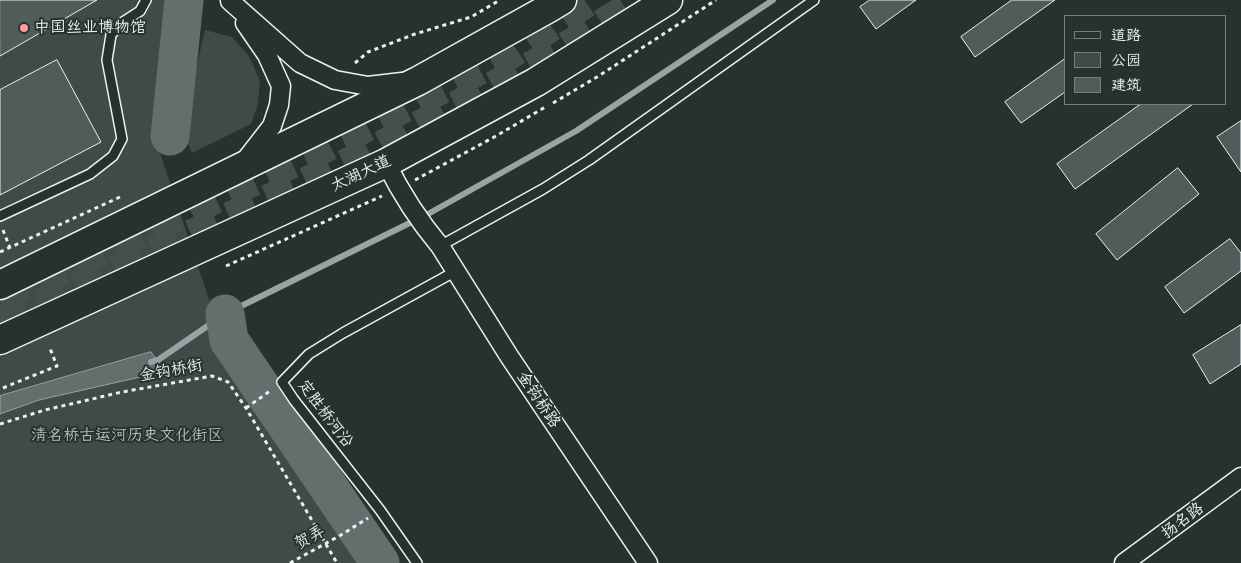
<!DOCTYPE html>
<meta charset="utf-8">
<style>
body{margin:0}
#map{position:relative;width:1241px;height:563px;overflow:hidden;background:#26332d;font-family:Sriracha,"LXGW WenKai TC",sans-serif}
canvas{display:block}
.legend{position:absolute;left:1064px;top:15px;width:162px;height:90px;box-sizing:border-box;background:#26332d;border:1px solid #747f7e;margin:0;padding:6px 9px;list-style:none;font-size:15px;color:#e8f1f8}
.legend li{display:flex;align-items:center;gap:10px;height:25px}
.legend b{width:25px;border:1px solid #747f7e}
</style>
<div id="map">
<canvas width="1241" height="563"></canvas>
<ul class="legend">
<li><b style="height:6px;background:#26332d"></b>道路</li>
<li><b style="height:14px;background:#3e4b47"></b>公园</li>
<li><b style="height:14px;background:#505c59"></b>建筑</li>
</ul>
</div>
<script>
const c = document.querySelector('canvas').getContext('2d');
c.lineJoin = 'round';
function fill(path, color) { c.fillStyle = color; c.fill(path, 'evenodd'); }
function strokePath(path, color, width, dash) { c.strokeStyle = color; c.lineWidth = width; c.lineCap = dash ? 'butt' : 'round'; c.setLineDash(dash || []); c.stroke(path); }
function label(font, color, halo, rows, align = 'center') {
  c.font = font + ' Sriracha,"LXGW WenKai TC",sans-serif'; c.lineWidth = 4; c.setLineDash([]); c.textBaseline = 'middle'; c.strokeStyle = halo; c.fillStyle = color; for (const [text, x, y, turn = 0] of rows) {
    c.save(); c.translate(x, y); c.rotate((+turn || 0) * Math.PI / 180); c.textAlign = isNaN(turn) ? turn : align; if (halo) c.strokeText(text, 0, 0); c.fillText(text, 0, 0); c.restore();
  }
}
const green = new Path2D(`
 M0,0h170l-15,138 75,224 126,201h-356z
 M205,30l27,7 17,19 11,25 -2,23 -7,20 -59,29 -10,-24z`);
const water = new Path2D(`
 M151,352l14,19 -25,6 -101,23 -39,14v-18z`);
const stream = new Path2D(`
 M151,362l7,-2 67,-46 203,-100 148,-83 197,-131`);
const river = new Path2D(`
 M170,136l14,-136
 M225,314l4,26 151,223`);
const building = new Path2D(`
 M0,0h97l-97,56z
 M870,0h46l-40,29 -16,-22z
 M1012,0h43l-80,57 -14,-20z
 M1065,59v33l-44,31 -16,-21z
 M57,60l44,82 -101,53v-105z
 M1141,104h52l-118,85 -18,-25z
 M1241,121v51l-24,-35z
 M1178,168l21,26 -82,66 -21,-26z
 M1230,239l11,14v18l-57,42 -19,-26z
 M1241,325v39l-31,20 -17,-29z`);
const highwayTunnel = new Path2D(`
 M0,299l309,-142 201,-101 82,-56
 M0,321l358,-164 201,-107 79,-50`);
const path = new Path2D(`
 M355,63l13,-11 47,-18 56,-17 29,-17
 M553,103l44,-26 119,-77
 M415,180l81,-44 51,-30
 M3,230l7,18
 M0,252l120,-55
 M226,266l156,-70
 M3,388l54,-22 -8,-20
 M246,408l24,-17
 M0,424l45,-14 77,-18 90,-16 16,6 18,26 91,155
 M290,563l51,-28 27,-17`);
const lane = new Path2D(`
 M0,216l90,-42 23,-18 9,-17 -15,-79 4,-25 9,-11 20,-13 6,-11
 M440,246l103,-57 46,-29 225,-160
 M417,563l-37,-53 -86,-110 -12,-18 27,-28 34,-21 113,-62`);
const street = new Path2D(`
 M230,1l70,62 35,17 33,6 34,-4
 M244,162l28,-36 7,-21 2,-19 -14,-31 -22,-32
 M386,163c15,30 33,58 54,83l69,110 139,207
 M1124,563l117,-86`);
const primary = new Path2D(`
 M0,285l418,-204 131,-73 13,-8
 M0,340l386,-177 150,-81 132,-82`);
const markers = [
 [24,28,5,"#ff9aa2"]
];
const poiNames = [
 ["中国丝业博物馆",34,28]
];
const streetNames = [
 ["太湖大道",361,174,-25],
 ["金钩桥街",171,371,-10],
 ["金钩桥路",538,400,56],
 ["定胜桥河沿",325,414,53],
 ["扬名路",1183,521,-37],
 ["贺弄",310,538,-29]
];
const parkNames = [
 ["清名桥古运河历史文化街区",127,436]
];
fill(green, '#3e4b47');
fill(water, '#636f6d');
strokePath(water, '#98a3a5', 1);
strokePath(stream, '#98a3a5', 6);
strokePath(river, '#636f6d', 39);
fill(building, '#505c59');
strokePath(building, '#e8f1f8', 1);
strokePath(highwayTunnel, '#43504b', 28, [28, 14]);
strokePath(lane, '#e8f1f8', 12);
strokePath(street, '#e8f1f8', 21);
strokePath(primary, '#e8f1f8', 31);
strokePath(path, '#e8f1f8', 3, [4, 4]);
strokePath(lane, '#26332d', 9);
strokePath(street, '#26332d', 18);
strokePath(primary, '#26332d', 28);
for (const [x, y, r, color] of markers) { const dot = new Path2D(); dot.arc(x, y, r, 0, 2 * Math.PI); c.fillStyle = color; c.fill(dot); strokePath(dot, '#26332d', 2); }
label('16px', '#e8f1f8', '#26332d', poiNames, 'left');
label('16px', '#e8f1f8', '#26332d', streetNames);
label('16px', '#b5bfc3', '#26332d', parkNames);
</script>
